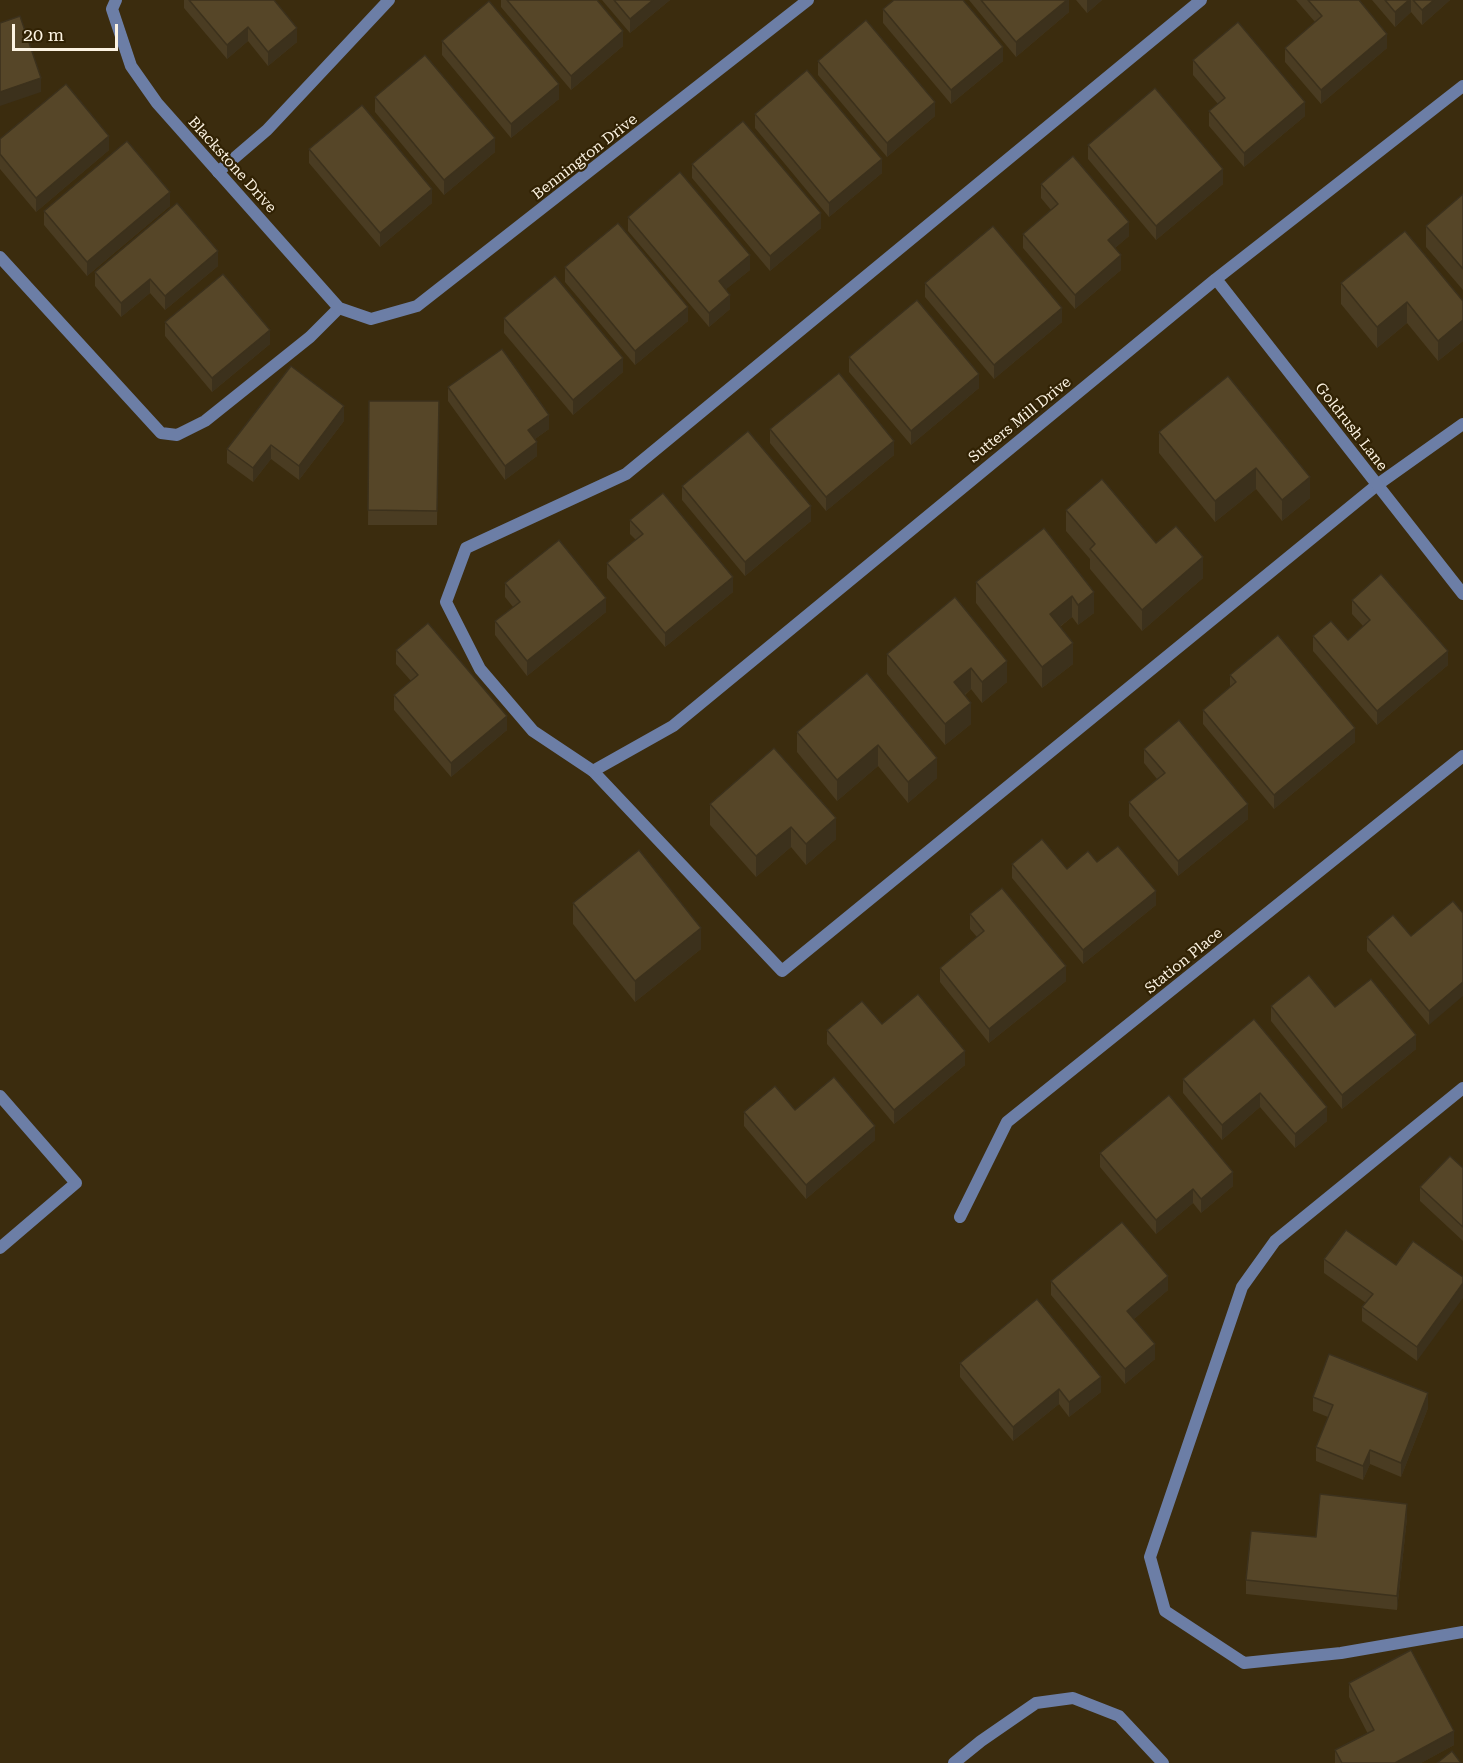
<!DOCTYPE html>
<style>
body{margin:0}
#map{position:relative;width:1463px;height:1763px;overflow:hidden;background:#3b2c0e;font-family:"Roboto Serif",serif}
canvas{display:block}
.scale{position:absolute;left:12px;top:24px;width:106px;height:27px;box-sizing:border-box;border:3px solid #fcf3e2;border-top:0;padding-left:8px;font-size:18px;line-height:21px;white-space:nowrap;color:#fcf3e2;-webkit-text-stroke:4px #312204;paint-order:stroke}
</style>
<div id="map">
<canvas width="1463" height="1763"></canvas>
<div class="scale">20 m</div>
</div>
<script>
const c = document.querySelector('canvas').getContext('2d');
c.lineJoin = 'round';
function strokePath(path, color, width, dash) { c.strokeStyle = color; c.lineWidth = width; c.lineCap = dash ? 'butt' : 'round'; c.setLineDash(dash || []); c.stroke(path); }
function fill(path, color) { c.fillStyle = color; c.fill(path, 'evenodd'); }
function label(font, color, halo, rows, align = 'center') {
  c.font = font + ' "Roboto Serif",serif'; c.lineWidth = 4.5; c.setLineDash([]); c.textBaseline = 'middle'; c.strokeStyle = halo; c.fillStyle = color; for (const [text, x, y, turn = 0] of rows) {
    c.save(); c.translate(x, y); c.rotate((+turn || 0) * Math.PI / 180); c.textAlign = isNaN(turn) ? turn : align; if (halo) c.strokeText(text, 0, 0); c.fillText(text, 0, 0); c.restore();
  }
}
const lane = new Path2D(`
 M1201,0l-575,474 -160,74 -20,54 34,67 53,62 60,40 189,200 595,-486 86,-61
 M218,172l49,-42 122,-130
 M0,257l161,176 16,2 28,-14 105,-84 29,-29
 M1463,1088l-188,153 -33,46 -92,270 15,54 79,52 97,-10 122,-21
 M0,1096l76,87 -76,65
 M954,1763l27,-22 55,-38 37,-5 46,18 44,47`);
const street = new Path2D(`
 M116,0l-4,9 19,57 26,37 182,205 32,11 46,-13 391,-306
 M1216,279l247,315
 M593,771l80,-45 543,-447 247,-193
 M960,1217l47,-95 456,-366`);
const wall = new Path2D(`
 M184,0h90l23,42 -29,24 -20,-25 -21,18 -43,-51z
 M501,0h96l26,46 -52,44 -70,-83z
 M602,0h68l-40,33z
 M969,0h100v12l-53,45z
 M1076,0h26l-15,13z
 M1296,0h63l28,48 -66,56 -36,-42v-14l30,-26z
 M1372,0h78l-28,25 -11,-13 -16,15z
 M883,9l120,52 -52,43 -68,-81z
 M442,41l117,58 -48,39 -69,-83z
 M1193,60l112,56 -61,51 -35,-41v-15l9,-7 -25,-29z
 M818,61l117,55 -48,41 -69,-82z
 M375,97l120,55 -51,43 -69,-83z
 M755,114l127,59 -53,44 -74,-89z
 M0,139l109,11 -73,62 -36,-43z
 M1088,145l135,39 -67,56 -68,-81z
 M309,149l123,54 -52,44 -71,-84z
 M692,164l129,64 -51,43 -78,-93z
 M1041,184l88,52 -14,12 6,22 -46,39 -52,-61v-14l28,-24 -10,-12z
 M1463,194v96l-37,-43v-21z
 M170,206l-83,70 -43,-51v-14z
 M628,217l122,53 -24,19 4,20 -21,18 -81,-96z
 M218,266l-53,44 -15,-17 -29,24 -26,-31v-14z
 M565,267l123,54 -53,44 -70,-83z
 M925,283l137,39 -68,57 -69,-82z
 M1341,283l122,18v40l-25,20 -31,-38 -30,25 -36,-44z
 M504,318l119,54 -50,43 -69,-82z
 M165,322l105,22 -58,48 -47,-56z
 M849,357l130,31 -68,57 -62,-73z
 M1228,376l82,122 -28,23 -26,-32 -41,33 -56,-69v-21z
 M448,387l101,42 -14,10 2,17 -32,24 -57,-79z
 M369,401h70l-2,124h-69z
 M344,421l-45,59 -28,-21 -18,23 -26,-19v-14z
 M770,429l124,26 -68,56 -56,-68z
 M682,486l129,35 -66,55 -63,-76z
 M1066,510l90,33 47,35 -61,53 -52,-62v-10l-24,-28z
 M630,520l103,72 -68,55 -58,-69v-15l29,-23 -6,-6z
 M1044,528l50,85 -16,12 -6,-8 -12,10 13,37 -31,24 -66,-85v-21z
 M505,583l101,29 -79,64 -32,-41v-14l18,-14 -8,-10z
 M955,597l52,85 -25,21 -11,-14 -6,6 6,29 -26,21 -58,-71v-20z
 M1352,600l96,65 -71,60 -64,-74v-15l35,4 15,-14 -11,-12z
 M396,650l111,80 -56,47 -57,-67v-15l17,-14 -15,-17z
 M867,673l70,105 -29,25 -30,-37 -41,35 -40,-49v-20z
 M1230,675l125,67 -81,67 -71,-85v-14l27,-23z
 M1144,749l104,70 -70,57 -49,-60v-14l28,-23 -13,-16z
 M710,804l126,35 -30,26 -15,-18 -35,30 -46,-52z
 M1097,862l59,43 -73,59 -71,-86v-14l55,5z
 M573,903l128,46 -66,53 -62,-78z
 M1463,913l-34,112 -62,-74v-14l44,-1z
 M970,914l96,67 -77,62 -49,-61v-14l37,-31 -7,-8z
 M1271,1006l64,1 81,42 -74,60 -71,-88z
 M882,1024l83,41 -71,59 -67,-80v-14z
 M1183,1079l144,28v14l-32,27 -35,-41 -38,33 -39,-47z
 M795,1110l80,30 -69,59 -62,-73v-14z
 M1100,1153l133,33 -32,27 -8,-10 -37,31 -56,-67z
 M1463,1168v73l-43,-40v-14z
 M1324,1259l72,6 67,12 -46,84 -55,-40v-14l4,-4 -42,-30z
 M1051,1281l117,9 -34,29 21,40 -30,25 -74,-89z
 M960,1363l141,29 -32,25 -10,-13 -46,37 -53,-64z
 M1313,1397l115,11 -27,69 -31,-13 -7,16 -47,-19v-14l12,-30 -15,-6z
 M1407,1518l-10,92 -151,-16v-14l70,-43z
 M1349,1683l105,62 -33,18h-86v-13l33,-16 -19,-37z`);
const shadedWall = new Path2D(`
 M653,0h17l-40,33v-14z
 M1067,0h2v12l-53,45v-15z
 M1087,0h15l-15,13z
 M1409,0h2v12l-16,15v-15z
 M1434,0h16l-28,25v-15z
 M248,27v14l-21,18v-14z
 M297,28v14l-29,24v-14z
 M623,31v15l-52,44v-14z
 M1387,34v14l-66,56v-14z
 M1003,47v14l-52,43v-14z
 M41,78v14l-41,14v-14z
 M559,84v15l-48,39v-14z
 M935,102v14l-48,41v-14z
 M1305,102v14l-61,51v-14z
 M109,136v14l-73,62v-14z
 M495,138v14l-51,43v-15z
 M882,159v14l-53,44v-14z
 M1223,169v15l-67,56v-14z
 M432,189v14l-52,44v-14z
 M170,192v14l-83,70v-14z
 M821,213v15l-51,43v-15z
 M1129,222v14l-21,18v-14z
 M218,251v15l-53,44v-14z
 M750,255v15l-31,25v-14z
 M1121,255v15l-46,39v-14z
 M150,279v14l-29,24v-14z
 M730,295v14l-21,18v-14z
 M1407,302v21l-30,25v-21z
 M688,307v14l-53,44v-14z
 M1062,308v14l-68,57v-14z
 M1463,320v21l-25,20v-20z
 M270,330v14l-58,48v-14z
 M623,358v14l-50,43v-15z
 M979,374v14l-68,57v-14z
 M344,406v15l-45,59v-14z
 M549,415v14l-21,15v-14z
 M894,441v14l-68,56v-14z
 M537,442v14l-32,24v-14z
 M271,445v14l-18,23v-14z
 M1256,468v21l-41,33v-21z
 M1310,477v21l-28,23v-21z
 M811,506v15l-66,55v-14z
 M1203,557v21l-61,53v-21z
 M733,577v15l-68,55v-14z
 M1094,592v21l-16,12v-20z
 M1072,596v21l-22,17v-20z
 M606,598v14l-79,64v-15z
 M1073,643v21l-31,24v-21z
 M1448,651v14l-71,60v-14z
 M1007,661v21l-25,21v-21z
 M971,668v21l-17,14v-21z
 M971,703v21l-26,21v-21z
 M507,716v14l-56,47v-14z
 M1355,728v14l-81,67v-14z
 M878,745v21l-41,35v-21z
 M937,758v20l-29,25v-21z
 M1248,804v15l-70,57v-15z
 M836,818v21l-30,26v-21z
 M791,827v20l-35,30v-21z
 M1156,891v14l-73,59v-14z
 M701,928v21l-66,53v-21z
 M1066,966v15l-77,62v-14z
 M1463,982v14l-34,29v-14z
 M1416,1035v14l-74,60v-14z
 M965,1051v14l-71,59v-14z
 M1260,1093v14l-38,33v-15z
 M1327,1107v14l-32,27v-14z
 M875,1126v14l-69,59v-14z
 M1233,1172v14l-32,27v-14z
 M1193,1189v14l-37,31v-14z
 M1168,1276v14l-41,35v-14z
 M1463,1283v15l-46,63v-14z
 M1155,1344v15l-30,25v-15z
 M1101,1377v15l-32,25v-15z
 M1059,1389v15l-46,37v-14z
 M1428,1393v15l-27,69v-14z
 M1370,1450v14l-7,16v-14z
 M1407,1504v14l-10,92v-14z
 M1454,1731v14l-33,18h-26z`);
const building = new Path2D(`
 M189,0h85l23,28 -29,24 -20,-25 -21,18z
 M507,0h90l26,31 -52,45z
 M614,0h39l-23,19z
 M894,0h69l40,47 -52,43 -68,-81z
 M981,0h86l-51,42z
 M1308,0h51l28,34 -66,56 -36,-42 37,-32z
 M1385,0h24l-14,12z
 M1413,0h21l-12,10z
 M489,1l70,83 -48,40 -69,-83z
 M20,16l21,62 -41,14v-69z
 M866,20l69,82 -48,41 -69,-82z
 M1238,22l67,80 -61,51 -35,-42 16,-13 -32,-38z
 M425,55l70,83 -51,42 -69,-83z
 M807,70l75,89 -53,44 -74,-89z
 M66,84l43,52 -73,62 -36,-44v-15z
 M1155,88l68,81 -67,57 -68,-81z
 M362,105l70,84 -52,44 -71,-84z
 M743,121l78,92 -51,43 -78,-92z
 M127,141l43,51 -83,70 -43,-51z
 M1073,156l56,66 -21,18 13,15 -46,40 -52,-61 35,-30 -17,-20z
 M680,172l70,83 -31,26 11,14 -21,18 -81,-96z
 M1463,194v75l-37,-43z
 M177,203l41,48 -53,45 -15,-17 -29,24 -26,-31z
 M618,223l70,84 -53,44 -70,-84z
 M993,226l69,82 -68,57 -69,-82z
 M1405,231l58,70v19l-25,21 -31,-39 -30,25 -36,-44z
 M223,274l47,56 -58,48 -47,-56z
 M555,276l68,82 -50,42 -69,-82z
 M917,300l62,74 -68,57 -62,-74z
 M502,349l47,66 -21,15 9,12 -32,24 -57,-79z
 M291,366l53,40 -45,60 -28,-21 -18,23 -26,-19z
 M839,373l55,68 -68,56 -56,-68z
 M1228,376l82,101 -28,23 -26,-32 -41,33 -56,-69z
 M369,401h70l-2,110 -69,-1z
 M748,431l63,75 -66,56 -63,-76z
 M1102,479l54,64 20,-17 27,31 -61,53 -52,-61 5,-5 -29,-34z
 M663,493l70,84 -68,56 -58,-70 36,-29 -13,-14z
 M1044,528l50,64 -16,13 -6,-9 -22,18 23,29 -31,24 -66,-85z
 M559,540l47,58 -79,63 -32,-40 25,-19 -15,-19z
 M1381,574l67,77 -71,60 -64,-75 18,-15 17,19 22,-20 -18,-20z
 M955,597l52,64 -25,21 -11,-14 -17,14 17,21 -26,21 -58,-70z
 M428,623l79,93 -56,47 -57,-68 24,-20 -22,-25z
 M1278,635l77,93 -81,67 -71,-85 33,-28 -6,-7z
 M867,673l70,85 -29,24 -30,-37 -41,35 -40,-48z
 M1179,720l69,84 -70,57 -49,-59 36,-29 -21,-24z
 M774,748l62,70 -30,26 -15,-17 -35,29 -46,-52z
 M1042,839l25,30 21,-18 9,11 21,-16 38,45 -73,59 -71,-86z
 M639,850l62,78 -66,53 -62,-78z
 M1002,888l64,78 -77,63 -49,-61 44,-37 -14,-17z
 M1453,901l10,12v69l-34,29 -62,-74 26,-22 18,21z
 M1309,975l26,32 36,-28 45,56 -74,60 -71,-89z
 M918,994l47,57 -71,59 -67,-80 35,-29 20,23z
 M1254,1019l73,88 -32,27 -35,-41 -38,32 -39,-46z
 M834,1077l41,49 -69,59 -62,-73 31,-26 20,24z
 M1169,1095l64,77 -32,27 -8,-10 -37,31 -56,-67z
 M1450,1156l13,12v59l-43,-40z
 M1122,1222l46,54 -41,35 28,33 -30,25 -74,-88z
 M1346,1230l50,35 17,-24 50,36v6l-46,64 -55,-40 11,-13 -49,-35z
 M1037,1299l64,78 -32,25 -10,-13 -46,38 -53,-64z
 M1329,1354l99,39 -27,70 -31,-13 -7,16 -47,-19 17,-42 -20,-8z
 M1320,1494l87,10 -10,92 -151,-16 5,-49 65,6z
 M1411,1650l43,81 -59,32h-53l-7,-13 39,-20 -25,-47z
 M1452,1751l9,12h-24z`);
const streetNames = [
 ["Bennington Drive",585,157,-38],
 ["Blackstone Drive",232,165,48],
 ["Sutters Mill Drive",1020,420,-39],
 ["Goldrush Lane",1351,427,52],
 ["Station Place",1184,961,-39]
];
strokePath(lane, '#6c7ea6', 12);
strokePath(street, '#6c7ea6', 12);
fill(wall, '#4a3c22');
fill(shadedWall, '#3c311c');
fill(building, '#564628');
strokePath(building, '#3c311c', 1.5);
label('15px', '#fcf3e2', '#312204', streetNames);
</script>
